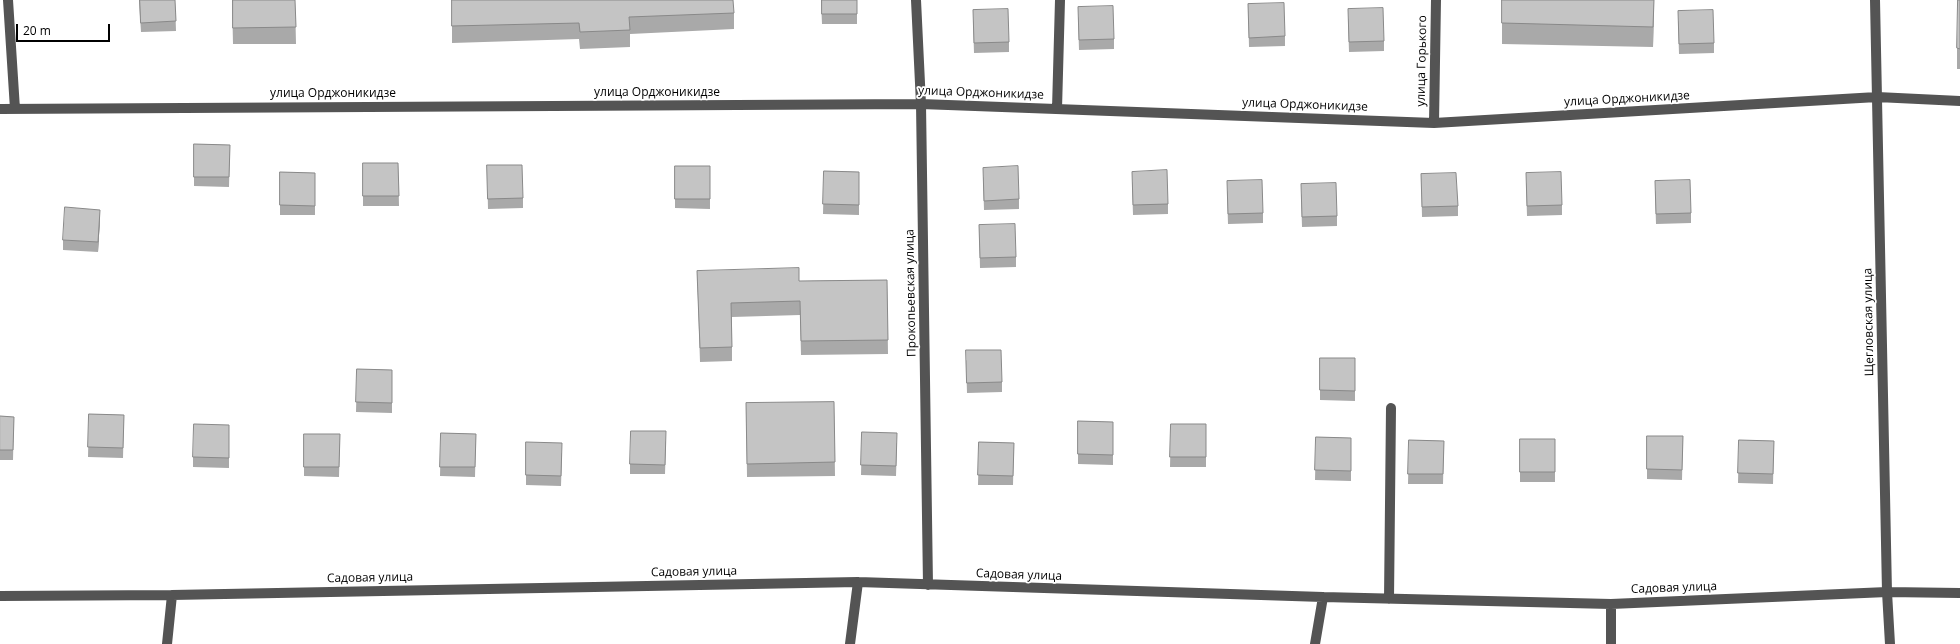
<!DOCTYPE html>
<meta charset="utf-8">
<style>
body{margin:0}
#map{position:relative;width:1960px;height:644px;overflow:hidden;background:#fff;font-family:"Open Sans",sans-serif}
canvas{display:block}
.scale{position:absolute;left:16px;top:24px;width:94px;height:18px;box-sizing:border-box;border:2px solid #000;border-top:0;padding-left:5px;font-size:12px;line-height:14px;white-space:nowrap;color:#000;-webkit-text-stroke:3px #fff;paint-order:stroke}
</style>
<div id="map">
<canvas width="1960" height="644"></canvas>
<div class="scale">20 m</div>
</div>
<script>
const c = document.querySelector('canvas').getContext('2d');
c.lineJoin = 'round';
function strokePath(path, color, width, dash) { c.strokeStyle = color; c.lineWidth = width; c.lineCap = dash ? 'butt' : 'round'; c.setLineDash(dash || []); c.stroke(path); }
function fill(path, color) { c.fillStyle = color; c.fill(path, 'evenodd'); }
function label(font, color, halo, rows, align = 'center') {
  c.font = font + ' "Open Sans",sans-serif'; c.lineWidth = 3.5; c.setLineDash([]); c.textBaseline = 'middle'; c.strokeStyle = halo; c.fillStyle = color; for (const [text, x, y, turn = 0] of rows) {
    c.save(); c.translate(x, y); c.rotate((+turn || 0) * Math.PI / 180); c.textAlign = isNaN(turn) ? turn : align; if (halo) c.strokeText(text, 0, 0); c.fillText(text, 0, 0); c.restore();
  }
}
const minor = new Path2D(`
 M8,0l7,109
 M916,0l5,104 7,481
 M1875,0l12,592 3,52
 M0,109l921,-5 513,19 443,-26 83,4
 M1057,109l3,-109
 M1434,123l2,-123
 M0,596l172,-1 686,-13 465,15 288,7 276,-12 73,1
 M1389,599l2,-191
 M1611,604v40
 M167,644l5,-49
 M850,644l8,-62
 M1315,644l8,-47`);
const wall = new Path2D(`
 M139,0h36l1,31 -35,1z
 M232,0h63l1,44h-63z
 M452,0l282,13v16l-104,5v13l-50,2 -1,-10 -127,4z
 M821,0h36v24h-35z
 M1654,0l-1,47 -151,-3v-21z
 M1960,0v69h-3v-21z
 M1248,4l37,32v10l-36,1z
 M1078,17l36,22v10l-35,1z
 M1348,19l36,22v10l-35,1z
 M973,20l36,22v10l-35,1z
 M1678,21l36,22v10l-35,1z
 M194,144l36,1 -1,42 -35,-1z
 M363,163h35l1,43h-36z
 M487,165l36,33v10l-35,1z
 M675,166h35v43l-35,-1z
 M824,171l35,1v43l-36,-1z
 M280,172l35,1v42h-35z
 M1421,174l37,32v10l-36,1z
 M983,177l36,22v10l-35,1z
 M1132,182l36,22v10l-35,1z
 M1526,183l36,22v10l-35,1z
 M1227,191l36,22v10l-35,1z
 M1655,191l36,22v10l-35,1z
 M1301,194l36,22v10l-35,1z
 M100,219l-2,33 -35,-2v-10z
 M979,225l37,32v10l-36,1z
 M697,271l102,10 88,-1 1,74 -87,1 -1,-40 -68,2v44l-32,1z
 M1320,358h35v43l-35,-1z
 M966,360l36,22v10l-35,1z
 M357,369l35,1v43l-36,-1z
 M834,402l1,74 -88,1 -1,-74z
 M89,414l35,1 -1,43 -35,-1z
 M0,416l14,1 -1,43h-13z
 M1078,421l35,1v43l-35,-1z
 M1171,424h35v43h-36z
 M229,425v43l-36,-1v-10z
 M862,432l35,11 -1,33 -35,-1z
 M441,433l35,1 -1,43 -35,-1z
 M304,434h36l-1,43 -35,-1z
 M1647,436h36l-1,44 -35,-1z
 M1316,437l35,1v43l-36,-1z
 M1520,439h35v43h-35z
 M1409,440l35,1 -1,43h-35z
 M1739,440l35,1 -1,43 -35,-1z
 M666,441l-1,33h-35v-10z
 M979,442l35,1 -1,42h-35z
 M562,453l-1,33 -35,-1v-10z`);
const shadedWall = new Path2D(`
 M1654,0l-1,47v-20z
 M100,210v9l-2,33v-10z`);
const building = new Path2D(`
 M140,0h35l1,21 -35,2z
 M233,0h62l1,27 -63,1z
 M452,0h281l1,13 -105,4 1,13 -50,2 -1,-9 -127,3z
 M822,0h35v14h-35z
 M1502,0h152l-1,27 -151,-4z
 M1958,0h2v49l-3,-1z
 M1284,3l1,33 -36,2 -1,-34z
 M1113,6l1,33 -35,1 -1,-33z
 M1383,8l1,33 -35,1 -1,-33z
 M1008,9l1,33 -35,1 -1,-33z
 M1713,10l1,33 -35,1 -1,-33z
 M194,144l36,1 -1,32h-35z
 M363,163h35l1,33h-36z
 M487,165h35l1,33 -35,1z
 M675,166h35v33h-35z
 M1018,166l1,33 -35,2 -1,-33z
 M1167,170l1,34 -35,1 -1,-33z
 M824,171l35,1v33l-36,-1z
 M280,172l35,1v33l-35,-1z
 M1561,172l1,33 -35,1 -1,-33z
 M1456,173l2,33 -36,1 -1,-33z
 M1262,180l1,33 -35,1 -1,-33z
 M1690,180l1,33 -35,1 -1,-33z
 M1336,183l1,33 -35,1 -1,-33z
 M65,207l35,3 -2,32 -35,-2z
 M1015,224l1,33 -36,1 -1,-33z
 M799,268v13l88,-1 1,60 -87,1 -1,-40 -69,2 1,44 -32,1 -3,-77z
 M966,350h35l1,32 -35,1z
 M1320,358h35v33l-35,-1z
 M357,369l35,1v33l-36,-1z
 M834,402l1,60 -88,2 -1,-61z
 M89,414l35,1 -1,33 -35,-1z
 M0,416l14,1 -1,33h-13z
 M1078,421l35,1v33l-35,-1z
 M194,424l35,1v33l-36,-1z
 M1171,424h35v33h-36z
 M631,431h35l-1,34 -35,-1z
 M862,432l35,1 -1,33 -35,-1z
 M441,433l35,1 -1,33h-35z
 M304,434h36l-1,33h-35z
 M1647,436h36l-1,34 -35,-1z
 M1316,437l35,1v33l-36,-1z
 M1520,439h35v33h-35z
 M1409,440l35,1 -1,33h-35z
 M1739,440l35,1 -1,33 -35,-1z
 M526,442l36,1 -1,33 -35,-1z
 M979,442l35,1 -1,33 -35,-1z`);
const streetNames = [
 ["улица Горького",1422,61,-89],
 ["улица Орджоникидзе",657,93],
 ["улица Орджоникидзе",981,93,2],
 ["улица Орджоникидзе",333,94],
 ["улица Орджоникидзе",1627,99,-3],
 ["улица Орджоникидзе",1305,105,2],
 ["Прокопьевская улица",911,293,-91],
 ["Щегловская улица",1869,322,-91],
 ["Садовая улица",694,572,-1],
 ["Садовая улица",1019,575,2],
 ["Садовая улица",370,578,-1],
 ["Садовая улица",1674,588,-2]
];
strokePath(minor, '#545454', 10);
fill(wall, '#a9a9a9');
fill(shadedWall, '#898989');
fill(building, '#c4c4c4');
strokePath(building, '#898989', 1);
label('12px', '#000', '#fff', streetNames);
</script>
